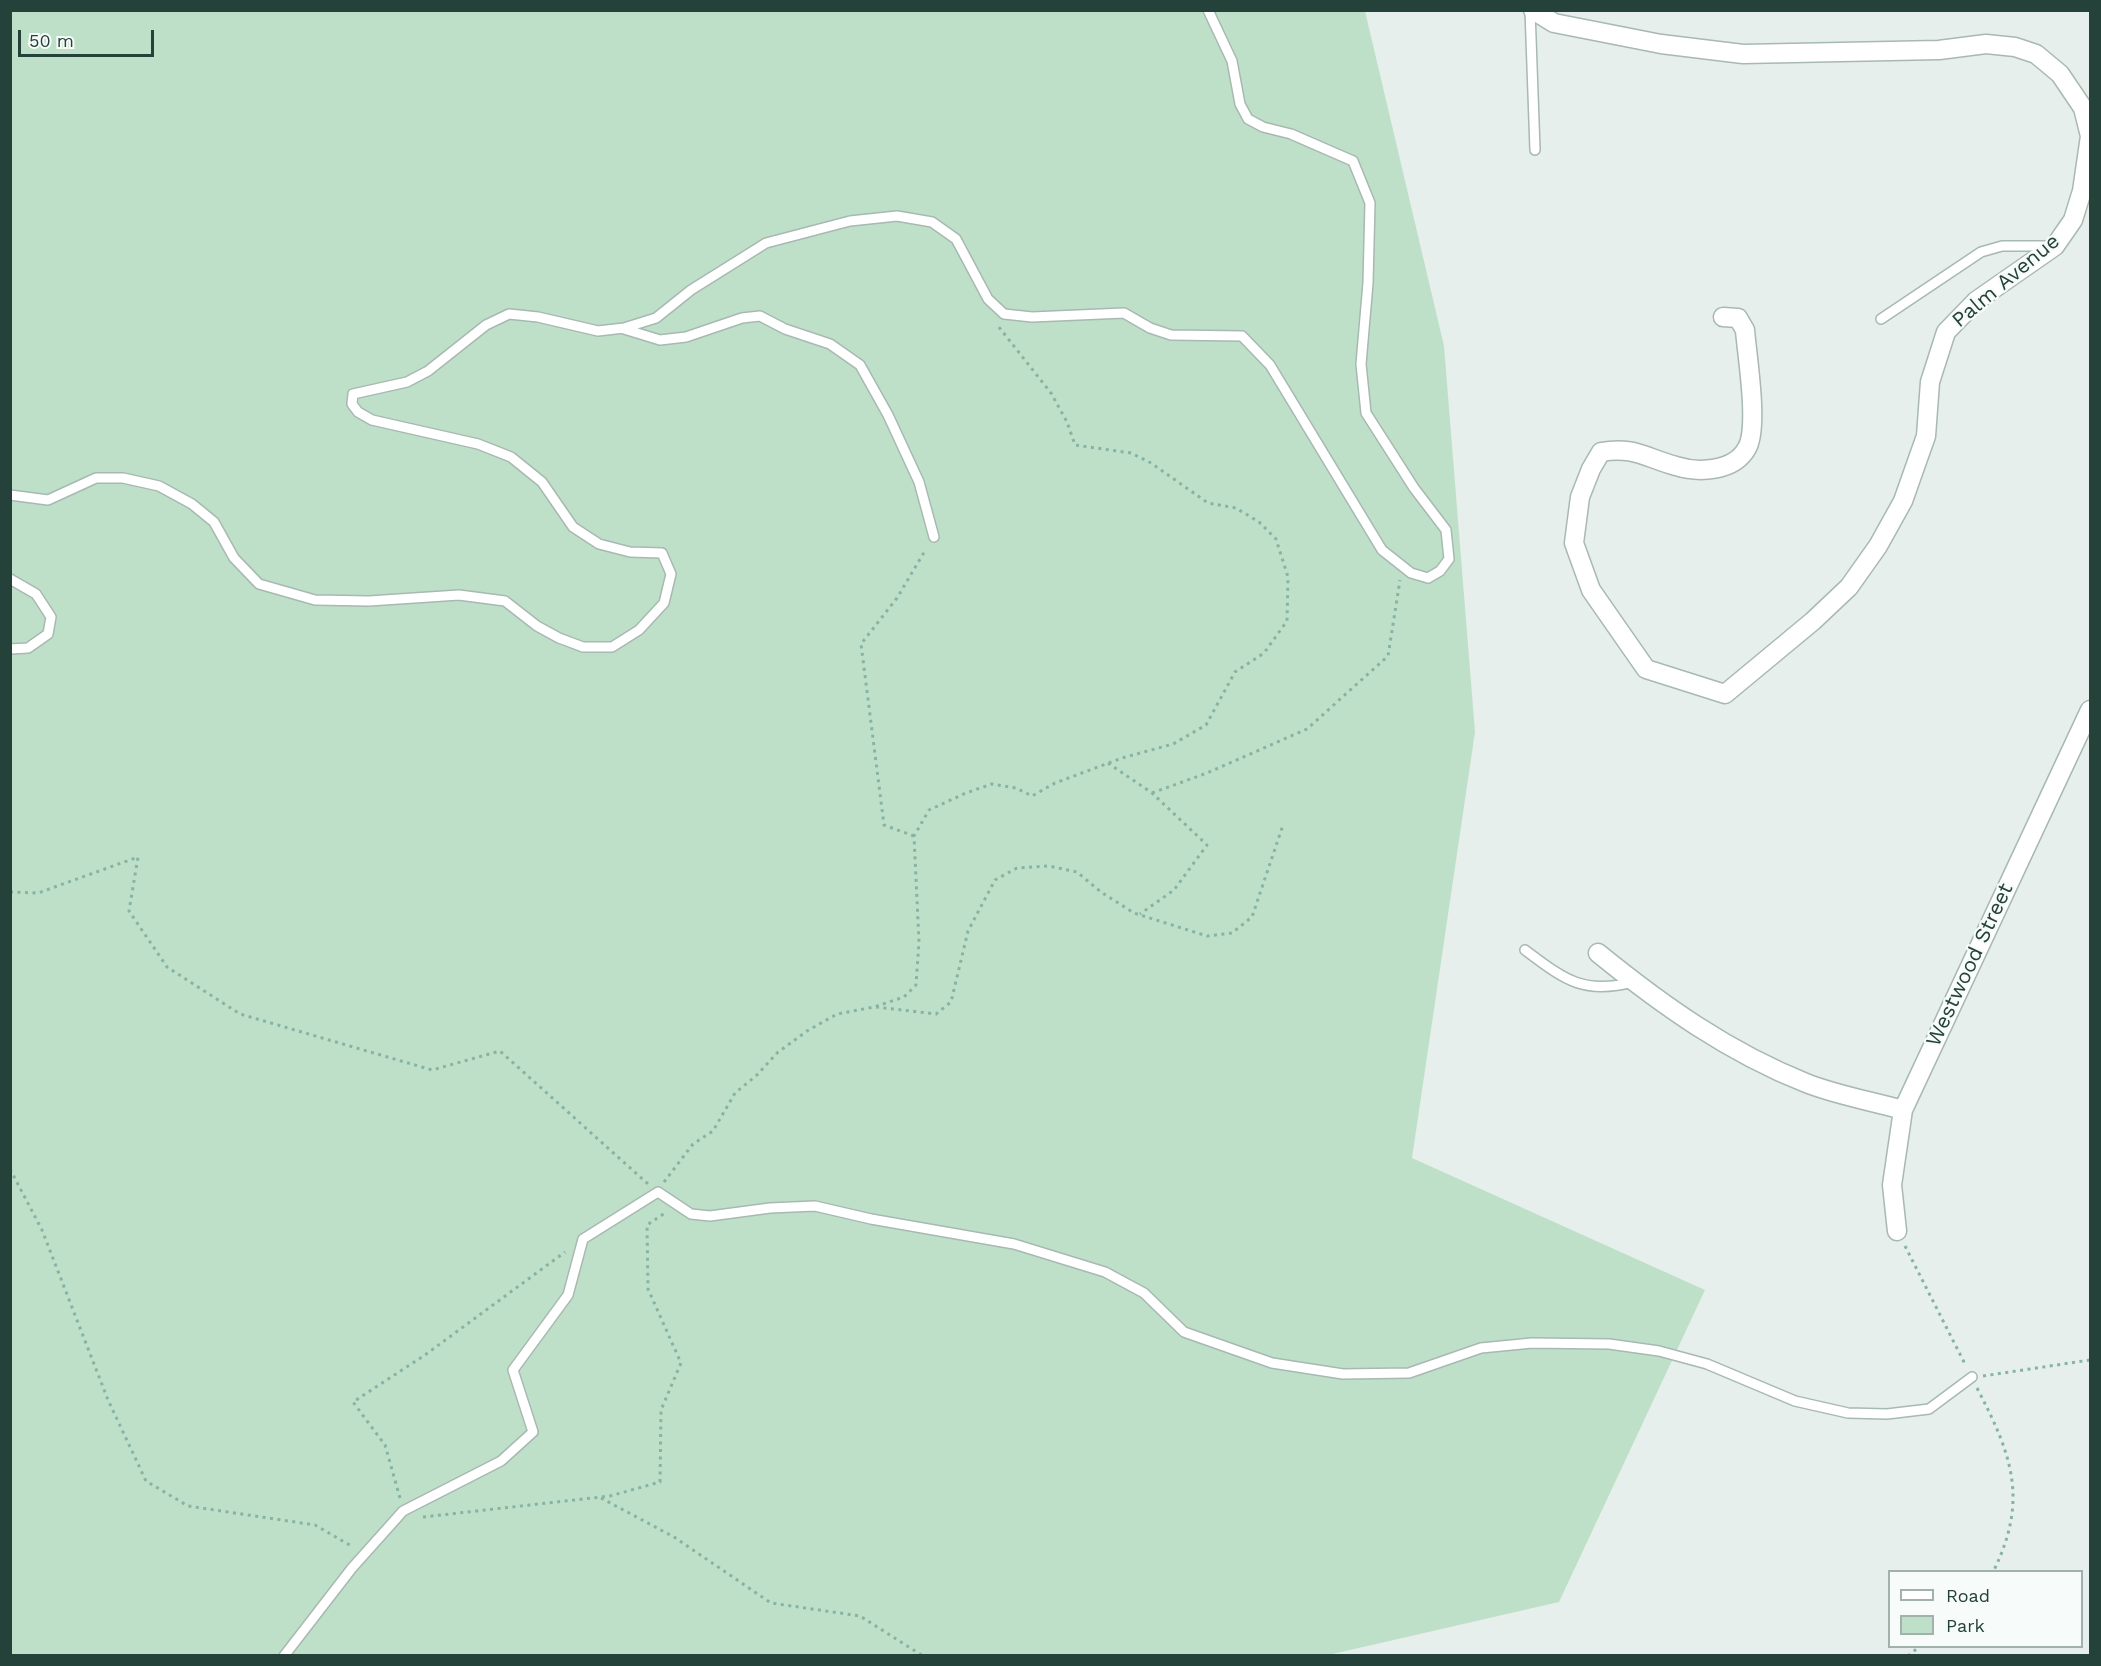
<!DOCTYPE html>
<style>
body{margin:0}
#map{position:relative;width:2101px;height:1666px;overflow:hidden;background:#e6efeb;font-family:"Work Sans",sans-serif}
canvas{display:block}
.frame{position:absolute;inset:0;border:12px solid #24423a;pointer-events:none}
.legend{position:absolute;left:1888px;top:1570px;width:195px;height:78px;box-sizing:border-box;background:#f7fbf9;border:2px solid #a3b1ad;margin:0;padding:8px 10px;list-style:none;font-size:18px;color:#24423a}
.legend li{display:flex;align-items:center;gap:12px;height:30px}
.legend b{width:30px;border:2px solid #a3b1ad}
.scale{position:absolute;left:18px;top:30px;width:136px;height:27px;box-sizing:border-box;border:3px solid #24423a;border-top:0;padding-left:8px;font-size:18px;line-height:21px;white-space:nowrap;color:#24423a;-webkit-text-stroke:4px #f7fbf9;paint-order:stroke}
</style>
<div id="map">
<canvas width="2101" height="1666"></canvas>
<div class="frame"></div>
<ul class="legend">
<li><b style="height:8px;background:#fff"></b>Road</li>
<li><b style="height:16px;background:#bfe0c8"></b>Park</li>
</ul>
<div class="scale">50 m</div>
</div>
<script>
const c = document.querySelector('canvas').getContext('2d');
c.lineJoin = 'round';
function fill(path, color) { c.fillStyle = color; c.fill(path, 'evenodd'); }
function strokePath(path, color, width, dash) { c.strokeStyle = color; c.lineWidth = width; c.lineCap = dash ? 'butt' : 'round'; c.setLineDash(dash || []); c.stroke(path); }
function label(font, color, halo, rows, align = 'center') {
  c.font = font + ' "Work Sans",sans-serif'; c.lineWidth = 4.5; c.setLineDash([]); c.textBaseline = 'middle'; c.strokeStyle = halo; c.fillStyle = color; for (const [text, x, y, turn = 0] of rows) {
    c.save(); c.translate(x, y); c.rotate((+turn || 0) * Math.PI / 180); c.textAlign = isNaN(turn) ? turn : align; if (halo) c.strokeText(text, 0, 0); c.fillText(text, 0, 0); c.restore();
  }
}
const green = new Path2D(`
 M11,11h1354l79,335 31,386 -63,426 293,132 -146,312 -235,54h-1313z`);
const path = new Path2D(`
 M1108,763l44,30 55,52 -33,45 -34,24
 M1152,793l55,-20 100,-44 81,-73 12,-76
 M914,836l-30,-11 -23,-181 36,-46 29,-49
 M10,892l28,1 100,-36 -9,54 38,56 73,47 192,56 68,-19 148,133
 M876,1007l60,7 15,-12 17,-71 27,-51 22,-12 32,-2 28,6 24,20 33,21 73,23 25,-3 20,-16 31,-92
 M10,1169l32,61 66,170 38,81 42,25 127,19 38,22
 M664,1182l29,-38 20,-13 22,-38 22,-18 20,-22 30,-22 30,-17 37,-7 30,-10 12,-12 3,-43 -5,-106 15,-26 37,-17 26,-9 24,4 16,8 23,-13 67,-25 51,-14 33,-19 29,-53 29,-19 23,-32 1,-44 -12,-38 -17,-17 -23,-14 -28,-5 -57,-40 -20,-10 -56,-8 -8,-23 -16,-29 -53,-67
 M1905,1246l61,120
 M1983,1376l107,-16
 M1977,1388c35,67 52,112 16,184
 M400,1498l-15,-53 -32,-43 72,-47 140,-103
 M601,1498l73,39 97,66 89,13 63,40
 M423,1517l187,-21 50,-14 1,-72 20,-47 -33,-74 -1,-64 18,-12
 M1908,1656l12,-10`);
const service = new Path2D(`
 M1530,10l5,140
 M1881,319l100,-67 21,-6h48
 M624,329l36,11 26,-3 56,-19 18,-2 25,13 45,15 30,21 28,50 31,67 15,55
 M10,495l38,5 48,-22h27l36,8 33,18 22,18 20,36 25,26 56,16 54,1 90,-6 46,6 32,25 22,12 24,9h29l27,-17 25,-27 7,-29 -9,-21 -32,-1 -31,-8 -26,-17 -31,-45 -31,-25 -33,-13 -106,-24 -14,-8 -6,-8 1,-10 54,-12 21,-11 58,-46 23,-11 29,3 60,14 26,-3 32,-10 35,-28 75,-47 84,-22 47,-5 35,6 24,17 32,60 16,15 28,3 92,-4 26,15 21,7 71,1 28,29 112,185 29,23 17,5 12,-7 9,-12 -3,-29 -32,-42 -48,-75 -5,-49 7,-81 2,-80 -17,-42 -62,-27 -28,-7 -15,-8 -8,-15 -8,-43 -24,-51
 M10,579l26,15 15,23 -3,17 -20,14 -18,1
 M1525,950c40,30 58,45 109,32
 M284,1656l68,-88 51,-57 98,-50 32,-29 -20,-62 55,-75 15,-56 75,-47 33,22 19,2 60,-8 45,-2 56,13 143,25 91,28 39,21 40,39 88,31 71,11 66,-1 72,-25 51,-5 77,1 50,7 48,13 88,37 53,12 39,1 42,-5 43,-32`);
const minor = new Path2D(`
 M1533,10l21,13 107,21 82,10 196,-4 47,-6 29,3 21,7 24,20 23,34 7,28 -8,55 -9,29 -18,26 -79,55 -30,31 -16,50 -4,54 -23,65 -25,45 -29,41 -36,34 -88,73 -79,-25 -55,-79 -17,-47 6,-46 11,-28 10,-17c33,-6 45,6 75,14 22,7 58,6 71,-18 12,-21 0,-92 -2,-118l-7,-12 -15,-1
 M1598,953c64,52 130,99 208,130 30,12 65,18 97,27
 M1897,1231l-5,-46 11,-75 187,-400`);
const streetNames = [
 ["Palm Avenue",2006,281,-40],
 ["Westwood Street",1970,965,-65]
];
fill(green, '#bfe0c8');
strokePath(service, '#a8b8b2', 12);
strokePath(minor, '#a8b8b2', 21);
strokePath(path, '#86b3a5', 3, [3, 4.5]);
strokePath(service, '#fff', 9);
strokePath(minor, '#fff', 18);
label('21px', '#24423a', '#f7fbf9', streetNames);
</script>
